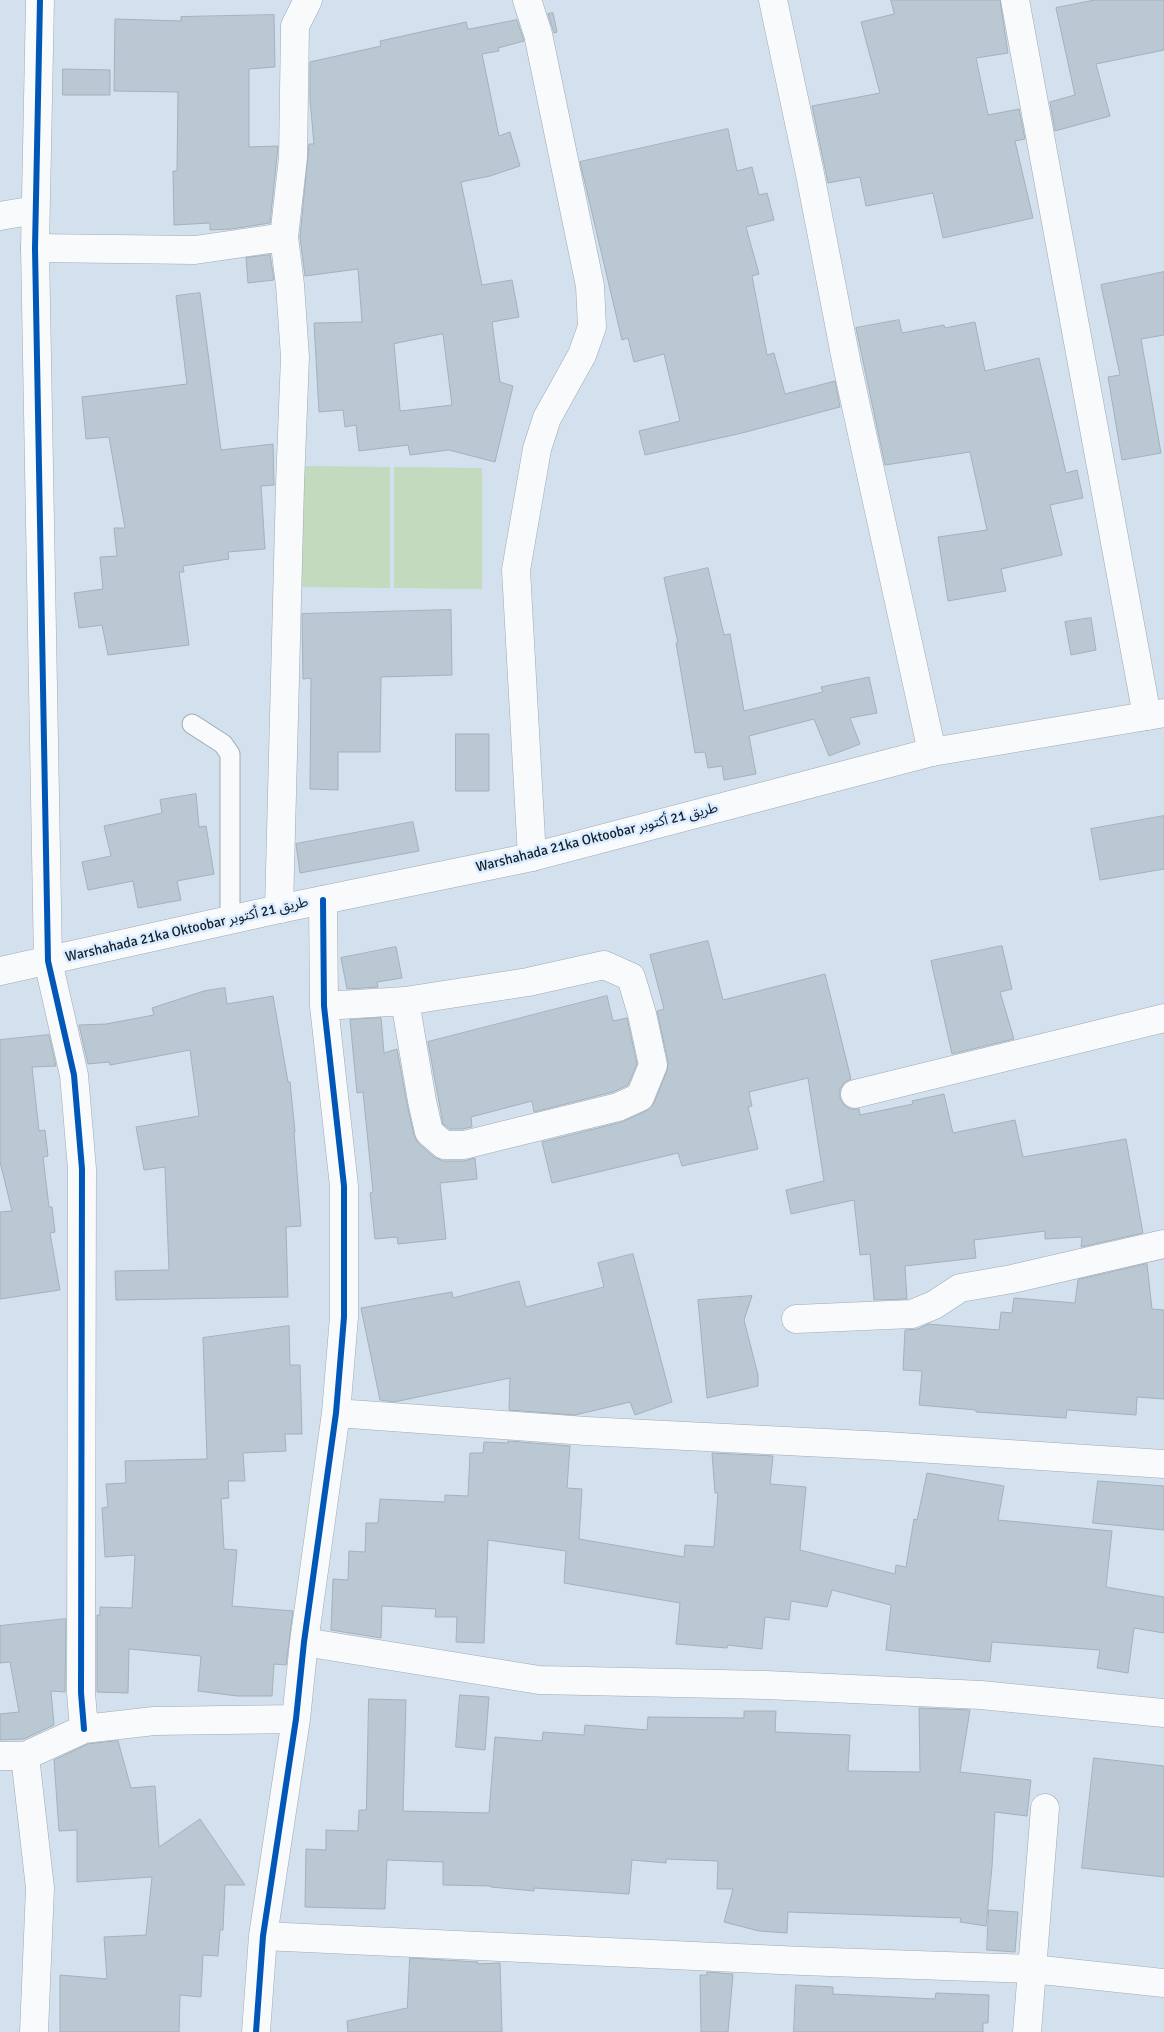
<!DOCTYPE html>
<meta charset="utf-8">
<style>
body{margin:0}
canvas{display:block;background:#d3e0ed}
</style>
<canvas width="1164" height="2032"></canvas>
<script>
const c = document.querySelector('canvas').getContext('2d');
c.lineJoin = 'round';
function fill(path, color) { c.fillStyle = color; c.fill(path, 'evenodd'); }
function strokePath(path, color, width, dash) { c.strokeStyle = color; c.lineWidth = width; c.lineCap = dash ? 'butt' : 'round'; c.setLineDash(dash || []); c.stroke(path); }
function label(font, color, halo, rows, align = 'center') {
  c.font = font + ' Signika,"Noto Sans Arabic",sans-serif'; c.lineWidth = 5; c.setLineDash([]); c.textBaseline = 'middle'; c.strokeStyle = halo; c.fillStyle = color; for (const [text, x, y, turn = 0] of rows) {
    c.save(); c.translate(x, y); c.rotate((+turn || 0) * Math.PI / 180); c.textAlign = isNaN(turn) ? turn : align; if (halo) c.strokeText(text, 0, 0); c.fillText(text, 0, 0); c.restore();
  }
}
const green = new Path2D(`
 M302,466l88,1v121l-88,-1z
 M394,467l88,1v121l-88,-1z`);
const building = new Path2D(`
 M891,0h109l8,53 -32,5 12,57 31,-6 6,30 -10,2 18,77 -90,20 -10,-45 -67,13 -6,-29 -32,6 -16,-77 68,-13 -19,-71 33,-8z
 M1095,0h69v50l-68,14 14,52 -55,15 -5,-29 25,-7 -19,-87z
 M553,13l4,19 -3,1 -6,-19z
 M274,15l1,52 -26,2v78l29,-1 -8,77 -39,6 -21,1v-7l-36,2 -1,-54h4l1,-79 -64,-1 1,-72 66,2v-4z
 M517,20l7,21 -26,7 1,3 -17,3 17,82 11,-4 10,34 -30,10 -29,6 21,103 30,-5 7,37 -27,5 8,60 13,4 -18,76 -46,-12 -39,5 -2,-10 -49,6 -3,-26 -11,2 -2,-17 -24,2 -5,-89 48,-1 -4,-53 -53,7 -5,-39 9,-93h5l-4,-44v-38l71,-16 -1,-5 86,-19 2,7zM443,334l9,71 -51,6 -1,-1 -6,-66z
 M63,69l47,1v25h-47z
 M728,129l9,42 15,-4 7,28 8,-2 7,27 -28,7 13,47 -7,2 15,79 7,-2 11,41 50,-13 5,26 -98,26 -97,22 -6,-24 41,-10 -16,-67 -30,8 -6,-24 -6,2 -42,-178z
 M270,255l4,25 -26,3 -2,-25z
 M1164,272v63l-23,4 20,114 -39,7 -14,-83 12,-2 -19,-90z
 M200,293l21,157 52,-6 1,41 -13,1 4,63 -37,3 1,7 -46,7 1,6h-5l10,73 -81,10 -6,-30 -23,3 -5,-35 29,-4 -3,-32 17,-1 -3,-28h11l-16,-91 -23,2 -4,-42 105,-13 -11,-88z
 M899,320l3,13 42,-8 1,3 30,-6 10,49 54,-13 27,115 11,-3 6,28 -33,7 12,50 -61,14 5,22 -58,10 -10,-64 49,-7 -17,-78 -85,13 -29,-137z
 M708,568l16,67 6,-1 14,77 79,-19 -2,-5 48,-10 8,36 -27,5 10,26 -31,12 -15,-37 -65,17 7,38 -32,6 -2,-14 -14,2 -3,-16 -10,1 -19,-110h2l-14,-65z
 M451,610l1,65 -71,2 -1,75h-42v38l-28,-1 1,-111 -8,1 -1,-65z
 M1091,618l5,32 -25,5 -6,-33z
 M456,734h33v57h-33z
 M196,794l3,33 7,-1 8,48 -37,7 4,19 -43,8 -5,-27 -45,9 -6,-28 29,-6 -7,-30 58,-13 -2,-13z
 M1164,816v53l-64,11 -9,-51z
 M413,822l6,29 -119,22 -4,-29z
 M708,941l15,59 102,-26 26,105 -6,3 -5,7v9l3,6 7,5h9l1,6 53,-11 -1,-3 32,-7 9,39 62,-13 8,37 103,-18 17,94 -62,14 1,-10 -37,2v-8l-71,9 2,18 -71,8 2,33 -33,1 -4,-46 -10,1 -6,-55 -63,14 -5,-24 38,-9 -16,-103 -59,14 3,14 -4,1 10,42 -76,17 -4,-13 -126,30 -10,-41 80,-20 24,-11 8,-8 13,-32 1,-9 -11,-51 7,-2 -14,-54z
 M1002,946l10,43 -12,3 14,47 -62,15 -21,-93z
 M396,947l6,31 -25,4 1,5 -31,2 -6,-31z
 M225,988l2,16 46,-8 15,86h2l5,50h-1l7,94 -15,1 2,70 -172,3 -1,-29 54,-1 -4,-103 -21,3 -8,-43 63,-11 -9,-66 -80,15 -1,-3 -21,2 -9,-39 27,-1 48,-9 -2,-7 52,-17z
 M607,996l6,25 14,-3 10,46 -9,21 -15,7 -79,20 -2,-11 -61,16 1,10 -10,2h-12l-7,-5 -15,-82z
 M381,1018l3,35 13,-4 10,55 7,31 4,8 16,14 9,4h21l11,-3 2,21 -37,4 6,56 -48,5 -1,-7 -22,2 -5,-46 3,-1 -10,-100 -6,1 -7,-73z
 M49,1035l7,31 -24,1 7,64 6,-1 3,26 -5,1 6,50h3l3,25 -5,1 10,57 -60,9v-87l12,-1 -12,-49v-122z
 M633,1254l39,148 -37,13 -5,-13 -55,13 -66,-5 1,-32 -116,24 -14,-2 -19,-92 91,-16 1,6 66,-17 7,26 78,-20 -6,-24z
 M1147,1264l5,45 12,1v89l-27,-2 -1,18 -69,-5 -1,8 -90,-6v-2l-57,-5 3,-34 -19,-1 2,-40 13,-1 10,-5 71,6 2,-18 11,1 2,-15 61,5 3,-23z
 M752,1296l-8,24 14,55v11l-51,12 -9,-98z
 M289,1326l1,39h10l2,69h-17l1,17 -43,2 2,28h-17l1,17 -8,1 3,50 13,1 -5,56 61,5 -7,54 -12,-1 -2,32h-35l-39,-5 3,-35 -72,-7 -1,44 -31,-1v-77h3v-8l32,1 3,-53 -30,2 -3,-49 6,-1 -2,-23 20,-1 -1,-22 82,-2 -4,-121z
 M508,1441l62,5 -3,42 15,1 -3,50 105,18 1,-12 29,2 4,-54h-3l-3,-40 61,3 -3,28 36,3 -6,63 95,24 1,-9 10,2 8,-48 3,1 10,-47 77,13 -6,34 114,11 -6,56 58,10v36l-30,-5 -6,45 -31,-5 3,-18 -108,-8 -2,20 -104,-12 5,-45 -59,-15 -5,17 -36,-6 -2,19 -24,-3 -3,32 -34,-4 -1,3 -51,-4 4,-41 -116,-20 2,-32 -78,-11 -4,103 -28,-1 1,-25h-22l1,-8 -54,-3 -1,32 -50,-8 2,-51 15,1 1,-29 16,1 1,-29h12l2,-24 65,3v-7l23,1 2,-43h13l1,-11 24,1z
 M1098,1481l66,5v44l-71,-7z
 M66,1619l-1,73 -14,-1 3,34 -30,14 -24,1v-26l19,-2 -9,-50 -10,1v-37z
 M460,1695l29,2 -4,53 -29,-3z
 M369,1699l37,1 -3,111 86,2 6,-76 47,4 1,-9 41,3 1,-10 62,5 1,-13 96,1v-7h32l-1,21 75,3 -2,36 72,1 -1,-64 51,2 -10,62 71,8 -4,36 -32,-4 -3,55 -6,59 -26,-4 1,-4 -173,-6 -1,21 -28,-2 -35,-9 9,-33h-16l1,-28 -52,-2v4l-34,-3 -3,34 -95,-6v3l-43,-4v-1l-48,-1v-23l-56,-2 -2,49 -80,-2 1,-58 20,1v-20l32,1 1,-21h7z
 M118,1741l13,47 24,-2 4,61 41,-28 45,66h-20l-2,45h-3l-2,26 -15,-1 -2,42 -21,-2 -1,37h-119v-57l47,4 -3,-42 42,-2 6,-58 -75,5v-52l-18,1 -5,-71 34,-16z
 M1094,1758l70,8v111l-82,-9z
 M989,1910l29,2 -3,40 -28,-2z
 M410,1958l68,4v2l22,-1 2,69h-154l-1,-11 60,-13z
 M707,1972l26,2 -5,58h-27l-1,-57h7z
 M796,1985l37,2v7l102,5 1,-6 53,2 -1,28h-5v9h-189z`);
const lane = new Path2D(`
 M192,724l31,20 7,10v166`);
const street = new Path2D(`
 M527,0l11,34 52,252 2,41 -10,28 -35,63 -10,31 -21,121 16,287
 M773,0l37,174 37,191 85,387
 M1015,0l132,716
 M0,216l35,-6
 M35,248l160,2 89,-13
 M279,909l11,-424 5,-128 -5,-72 -6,-48 9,-79 2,-132 13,-26
 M48,961l26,114 8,94 -1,524 3,36
 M324,1006l81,-5 123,-19 76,-17 27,12 11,37 11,51 -13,32 -22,10 -154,38h-20l-15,-13 -7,-31 -17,-100
 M855,1094l309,-76
 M796,1319l116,-5 22,-9 26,-17 52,-9 152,-35
 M336,1413l250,18 300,15 278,18
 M304,1642l235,38 227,5 215,10 183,18
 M0,1756h25l59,-27 70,-8 142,-2
 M25,1756l15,132 -6,144
 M263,1936l539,25 230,8 132,14
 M256,2032l7,-96 33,-217 8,-77 32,-229 8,-96v-131l-20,-180 -1,-106
 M1027,2032l18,-224`);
const secondary = new Path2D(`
 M40,0l-5,248 13,713`);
const primary = new Path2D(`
 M0,971l279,-62 253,-52 400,-105 232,-39`);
const cycleway = new Path2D(`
 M40,0l-5,248 13,713 26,114 8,94 -1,524 3,36
 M256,2032l7,-96 33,-217 8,-77 32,-229 8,-96v-131l-20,-180 -1,-106`);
const streetNames = [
 ["Warshahada 21ka Oktoobar طريق 21 أكتوبر",597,838,-14],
 ["Warshahada 21ka Oktoobar طريق 21 أكتوبر",187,930,-13]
];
fill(green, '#c4dabe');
fill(building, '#bac8d3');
strokePath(building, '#a4b1bb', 1);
strokePath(lane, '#9faab4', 21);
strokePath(street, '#9faab4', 29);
strokePath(secondary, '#9faab4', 29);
strokePath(primary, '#9faab4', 29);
strokePath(lane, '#f8fafc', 19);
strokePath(street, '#f8fafc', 28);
strokePath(secondary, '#f8fafc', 28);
strokePath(primary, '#f8fafc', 28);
strokePath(cycleway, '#0057b8', 6);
label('14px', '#131e29', '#daecff', streetNames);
</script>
